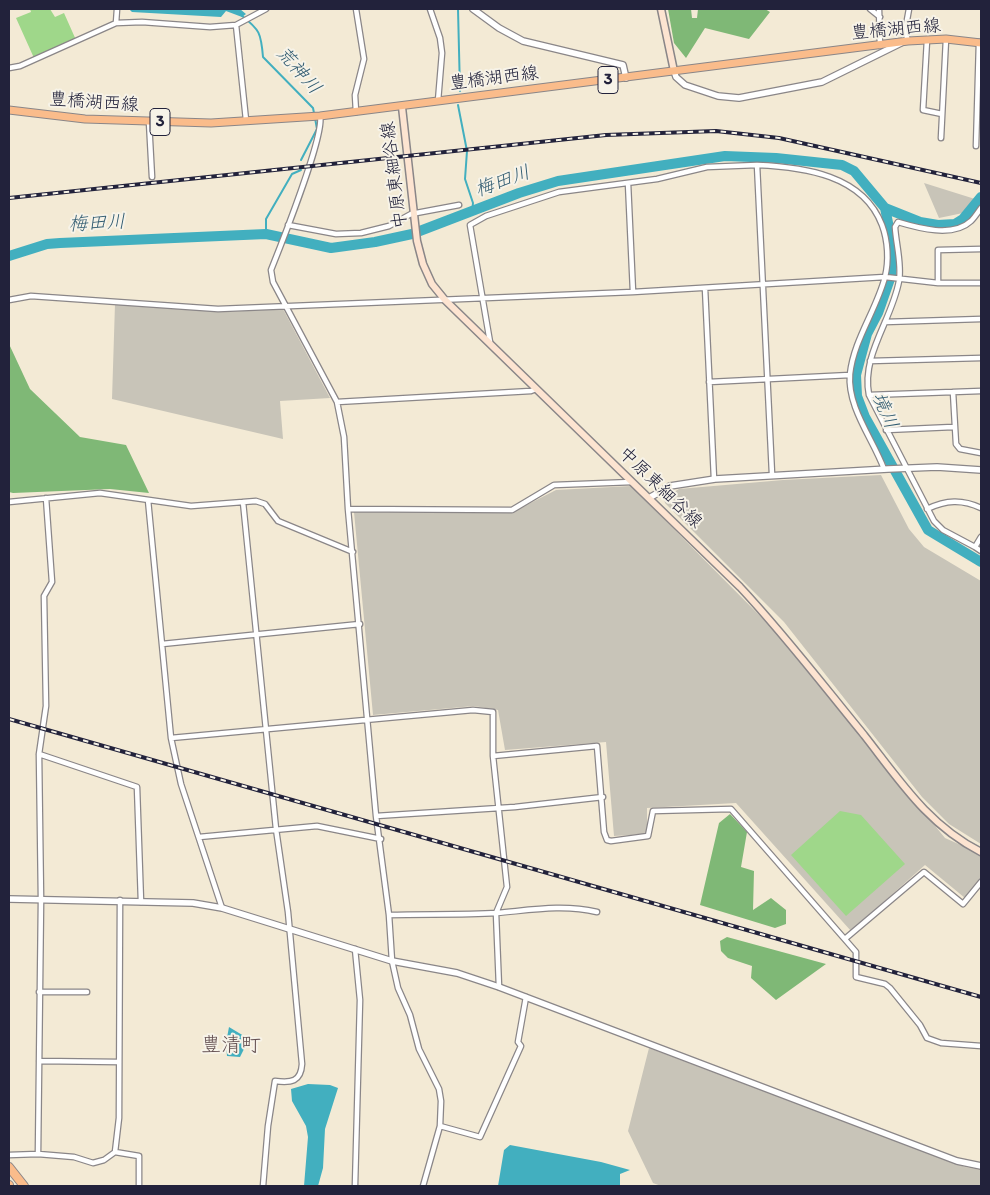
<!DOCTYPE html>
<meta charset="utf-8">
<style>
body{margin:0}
#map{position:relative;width:990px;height:1195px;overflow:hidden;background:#f3ead5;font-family:Itim,sans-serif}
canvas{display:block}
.frame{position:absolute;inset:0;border:10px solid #22223b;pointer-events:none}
</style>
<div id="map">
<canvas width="990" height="1195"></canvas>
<div class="frame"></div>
</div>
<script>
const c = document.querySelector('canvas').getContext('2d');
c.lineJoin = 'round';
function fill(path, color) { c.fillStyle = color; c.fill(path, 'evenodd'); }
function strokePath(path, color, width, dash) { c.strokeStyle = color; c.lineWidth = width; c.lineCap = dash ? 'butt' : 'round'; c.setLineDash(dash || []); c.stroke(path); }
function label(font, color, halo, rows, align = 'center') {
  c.font = font + ' Itim,"Klee One",sans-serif'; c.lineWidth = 4; c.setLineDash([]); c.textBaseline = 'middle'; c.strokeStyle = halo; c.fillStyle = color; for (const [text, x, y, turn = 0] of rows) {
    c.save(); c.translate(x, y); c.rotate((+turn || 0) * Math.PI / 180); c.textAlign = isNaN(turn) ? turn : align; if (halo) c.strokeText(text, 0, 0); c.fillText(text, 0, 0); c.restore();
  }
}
const industrial = new Path2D(`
 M924,183l51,16 -12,14 -24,5z
 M115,304l109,8 59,-3 47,89 -50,3 3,38 -171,-40z
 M881,475l28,54 15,18 57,34v263l-32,-20 -27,-27 -138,-175 -119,-119 -1,-5 15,-9 104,-9z
 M631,486l143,144 171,208 36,16v25l-16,19 -40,-33 -74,66 -115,-128 -89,5v26l-33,2 -8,-94 -101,8 -7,-40 -24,-4 -101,9 -19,-203h159l43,-22z
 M649,1048l316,119 16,3v16h-320l-8,-3 -25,-52z`);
const green = new Path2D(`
 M30,9h20l5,8 9,-4 12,27 -42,18 -18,-40 15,-6z
 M840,811l21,4 44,49 -59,52 -55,-61z`);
const forest = new Path2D(`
 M668,9h23l1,9h5l1,-9h67l5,3 -21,27 -44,-11 -19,30 -12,-15z
 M9,344l21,45 50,48 46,8 23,48 -39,-4 -97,4 -4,-1z
 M730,814l17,18 -6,35 13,4 -1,39 18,-12 15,12v14l-11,4 -75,-23 19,-82z
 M727,937l99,27 -50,36 -25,-22 1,-12 -24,-8 -7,-7 -1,-10z`);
const water = new Path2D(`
 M129,9h111l6,5 -4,3 -16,-6 -5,6 -89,-5z
 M229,1027l20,12 -9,18 -13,-1 -1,-13z
 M308,1084l22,1 8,3 -13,41 -2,39 -5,18h-14l4,-49 -2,-11 -14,-25 -1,-12z
 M510,1145l91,17 29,8 -10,4v12h-122l6,-36z`);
const stream = new Path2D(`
 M458,9l2,82
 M241,15c19,15 20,18 22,42l50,51 1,5
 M458,105l9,46 -2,28 8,24 -1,9
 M301,160l16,-31 -2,-11
 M979,202h2
 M266,234v-15l26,-45 9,-4`);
const river = new Path2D(`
 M885,208l8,39 -2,29 -13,37 -11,21 -11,41 1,21 8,21 63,113 53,32
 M9,256l38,-12 13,-1 206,-9 65,14 44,-6 37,-8 107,-41 39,-12 167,-25 51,2 66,7 12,6 31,37 35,14 18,3 17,-1 8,-5 18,-22`);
const minor = new Path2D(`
 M356,9l8,50 -9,36 1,17
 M430,9l10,29 2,15 -4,48
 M870,9l10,8
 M879,9l1,37
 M116,23l1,-14
 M236,25l10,95
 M927,40l-4,70 19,4
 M908,41l-3,-10 4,-22
 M9,68l11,-2 96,-43 26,-1 68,5 26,-2 30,-16
 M320,116c5,18 -39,129 -49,154l2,12 64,120 7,35 4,72 28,307 13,99 3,46 6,27 12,27 9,34 20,40 2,12 -1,25 -17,60
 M149,122l3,55
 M941,138l5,-99
 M976,146l3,-104
 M757,165c47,2 106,10 125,60 6,16 7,36 3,52 -9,34 -31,62 -35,97 -3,33 23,65 34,95
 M628,183l5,109
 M288,225l48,9 25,-1 28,-7 22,-12 48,-9
 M938,283v-33l43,-1
 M705,288l9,191
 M9,300l22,-4 187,13 415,-17 252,-15 53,6h43
 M885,322l96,-3
 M490,342l-20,-117 16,-9 73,-24 98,-13 50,-12 50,-2 15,309
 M870,361l111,-3
 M709,382l141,-7
 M953,392l3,52 4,5 21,4
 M869,395l112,-4
 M337,402l194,-11 5,-2
 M886,430l67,-3
 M148,500l23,238 10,46 41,124
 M9,502l91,-9 91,13 65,-5 9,3 13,17 75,31
 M243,502l33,327 12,83 14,152c-1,18 -11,19 -27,17l-7,45 -5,60
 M348,509l164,1 42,-25 78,-3
 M927,509c19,-9 35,-10 54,-1
 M981,537l-6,10 6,4
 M975,547l-32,-17 -9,-9 -65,-126c-8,-40 23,-75 30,-114 3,-17 -3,-37 -4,-54l3,-5c20,6 55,16 73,-1 4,-4 7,-9 10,-13
 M162,644l198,-20
 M171,738l302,-28 20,2v44l14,131 -11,26 3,74
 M39,754l98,33 4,115
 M493,756l104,-10 7,86 3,8 4,1 37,-5 5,-25 78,-2 125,143v25l29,7 5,4 30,37 7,13 14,5 40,3
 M376,816l139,-9 88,-10
 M199,837l118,-11 64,13
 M389,915c36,-1 73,0 108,-2 34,-3 66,-9 100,-1
 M846,938l78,-66 39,32 18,-22
 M355,949l5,51 -5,186
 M39,992h48
 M39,1061l80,1
 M440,1126l40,11 41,-91 -3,-4 8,-45
 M115,1152l24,4v30
 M38,1154l3,-254 -2,-146 7,-48 -2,-110 8,-14 -6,-84
 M9,1155l29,-1 36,3 19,6 11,-3 11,-8 4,-34 1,-218`);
const tertiary = new Path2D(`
 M473,9l26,19 24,13 100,24 3,13
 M674,71l2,6 9,8 33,11 21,2 83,-16 79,-39
 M649,498l21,-12 45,-7 173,-10 49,-2 44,3
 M9,899l184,4 29,5 170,53 65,12 42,14 458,174 24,5`);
const secondary = new Path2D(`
 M661,9l13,62
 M402,107l15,134 6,23 9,20 13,16 295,287c44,47 83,98 124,148 36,46 64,90 117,117`);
const primary = new Path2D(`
 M9,110l76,9 126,4 109,-7 588,-75 38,-2 35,4`);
const trunk = new Path2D(`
 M9,1167l15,19
 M9,1185v1`);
const rail = new Path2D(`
 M9,198l597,-63 110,-4 63,7 202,45
 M9,719l972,278`);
const shields = [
 [608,80,20],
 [160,122,20]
];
const shieldNames = [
 ["3",608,80],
 ["3",160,122]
];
const streetNames = [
 ["豊橋湖西線",896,30,-5],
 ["豊橋湖西線",494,79,-7],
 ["豊橋湖西線",94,103,4],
 ["中原東細谷線",395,175,-97],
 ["中原東細谷線",660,488,44]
];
const waterNames = [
 ["荒神川",298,71,48],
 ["梅田川",503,182,-20],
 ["梅田川",97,224,-3],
 ["境川",884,411,67]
];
const quarterNames = [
 ["豊清町",231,1046]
];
fill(industrial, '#c8c4b8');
fill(green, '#9fd78a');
fill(forest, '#7fb876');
fill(water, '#42afbf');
strokePath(stream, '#42afbf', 2);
strokePath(river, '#42afbf', 10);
strokePath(minor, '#8a8688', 7);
strokePath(tertiary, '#8a8688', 8);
strokePath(secondary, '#8a8688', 9);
strokePath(primary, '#8a8688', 9);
strokePath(trunk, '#8a8688', 10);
strokePath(minor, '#fff', 4.5);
strokePath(tertiary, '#fff', 5.5);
strokePath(secondary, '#fde4d1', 6);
strokePath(primary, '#fabc8b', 7);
strokePath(trunk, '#fabc8b', 8);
strokePath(rail, '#22223b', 4);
strokePath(rail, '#f7f3e8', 2, [5.5]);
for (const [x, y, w] of shields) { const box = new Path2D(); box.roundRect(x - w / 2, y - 13.5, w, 27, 4); c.fillStyle = '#f7f3e8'; c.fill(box); strokePath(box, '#22223b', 1); }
label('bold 16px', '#22223b', null, shieldNames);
label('18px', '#22223b', '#f7f3e8', streetNames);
label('italic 19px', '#2f5a70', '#f7f3e8', waterNames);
label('20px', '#624e50', '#f7f3e8', quarterNames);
</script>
